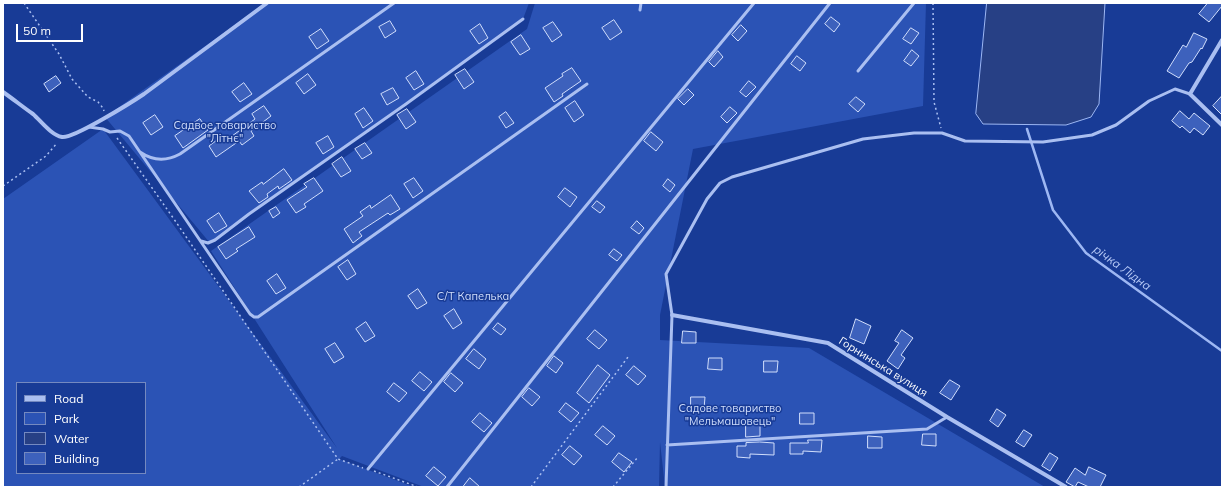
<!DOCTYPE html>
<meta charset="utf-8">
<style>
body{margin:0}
#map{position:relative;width:1225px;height:490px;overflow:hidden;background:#183b96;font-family:Mulish,sans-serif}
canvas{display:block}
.frame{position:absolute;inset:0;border:4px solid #fff;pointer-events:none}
.legend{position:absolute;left:16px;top:382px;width:130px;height:92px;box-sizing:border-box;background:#183b96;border:1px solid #7489c0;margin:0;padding:5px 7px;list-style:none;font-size:12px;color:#fff}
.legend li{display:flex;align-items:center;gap:8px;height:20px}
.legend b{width:20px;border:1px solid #7489c0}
.scale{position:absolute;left:16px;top:24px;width:67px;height:18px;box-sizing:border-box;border:2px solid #fff;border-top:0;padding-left:5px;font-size:12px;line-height:14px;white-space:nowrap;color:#fff;-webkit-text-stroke:3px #183b96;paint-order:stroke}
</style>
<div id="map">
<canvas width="1225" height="490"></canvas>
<div class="frame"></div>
<ul class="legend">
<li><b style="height:5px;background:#aabff1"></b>Road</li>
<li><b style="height:11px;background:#2b53b5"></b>Park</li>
<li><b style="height:11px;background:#274085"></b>Water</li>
<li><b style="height:11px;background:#3d61bc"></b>Building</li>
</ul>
<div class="scale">50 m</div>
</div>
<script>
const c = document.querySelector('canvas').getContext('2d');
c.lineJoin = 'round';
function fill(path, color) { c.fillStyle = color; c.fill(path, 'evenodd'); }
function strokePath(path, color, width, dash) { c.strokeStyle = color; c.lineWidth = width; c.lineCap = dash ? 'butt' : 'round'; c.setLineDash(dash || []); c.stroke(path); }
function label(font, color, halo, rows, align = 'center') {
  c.font = font + ' Mulish,sans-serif'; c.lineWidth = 3; c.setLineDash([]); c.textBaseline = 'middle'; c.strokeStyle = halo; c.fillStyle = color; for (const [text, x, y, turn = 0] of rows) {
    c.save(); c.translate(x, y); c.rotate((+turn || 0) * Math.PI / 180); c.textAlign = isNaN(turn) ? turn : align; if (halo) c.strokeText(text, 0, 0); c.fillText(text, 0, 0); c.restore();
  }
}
const green = new Path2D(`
 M266,3h263l-6,16 -313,224 -105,-126z
 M535,3h391l-3,103 -230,43 -33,166v25l149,8 236,139h-380l-5,-45 -1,45h-235l-82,-31 -3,3 75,28h-411v-288l100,-70 234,319 -126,-197 316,-222zM17,383h128v90h-128z`);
const water = new Path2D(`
 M987,3h118l-6,101 -8,13 -25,8 -83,-1 -7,-10z`);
const stream = new Path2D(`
 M1027,129l26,81 33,43 136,98`);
const building = new Path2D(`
 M1208,3h14v3l-13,16 -10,-8z
 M831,17l9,7 -6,8 -9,-8z
 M614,20l8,12 -12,8 -8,-12z
 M390,21l6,10 -11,7 -6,-11z
 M553,22l9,13 -10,7 -9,-14z
 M480,24l8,14 -9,6 -9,-13z
 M741,25l6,6 -9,10 -6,-6z
 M911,28l8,5 -8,11 -8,-5z
 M321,29l8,12 -12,8 -8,-12z
 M1194,33l13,6 -5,10 -1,-1 -9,14 -3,1 -10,15 -12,-7 16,-26 3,2z
 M521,35l9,14 -10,6 -9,-13z
 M912,50l7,6 -8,10 -7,-5z
 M718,51l5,6 -9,10 -5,-5z
 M797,56l9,7 -6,8 -9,-7z
 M572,68l9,13 -19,13 1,2 -9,6 -9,-14 18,-12 -1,-2z
 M465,69l9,13 -10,7 -9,-14z
 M416,71l8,13 -10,6 -8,-12z
 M308,74l8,11 -12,9 -8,-11z
 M56,76l5,7 -12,9 -5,-8z
 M749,81l7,6 -10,10 -6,-5z
 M244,83l8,11 -12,8 -8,-10z
 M393,88l6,10 -12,7 -6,-11z
 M688,89l6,6 -10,10 -6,-6z
 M1222,96v19l-9,-9z
 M856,97l9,7 -7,8 -9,-8z
 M575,101l9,14 -10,7 -9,-14z
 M264,106l7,10 -20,15 3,5 -12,9 -3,-4 -23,16 -7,-11 12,-9 3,5 31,-23 -3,-5z
 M730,107l7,6 -10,10 -6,-6z
 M364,108l9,13 -10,7 -8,-14z
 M407,109l9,13 -10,7 -9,-14z
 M1180,111l9,8 5,-6 16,13 -7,9 -9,-7 -4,5 -8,-7 -2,2 -8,-7z
 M506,112l8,11 -8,5 -7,-11z
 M155,115l8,12 -12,8 -8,-12z
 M200,119l8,11 -25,18 -8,-12z
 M651,132l12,10 -7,9 -12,-10z
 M328,136l6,11 -11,7 -7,-11z
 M365,143l7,10 -10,6 -7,-10z
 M342,157l9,14 -10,6 -9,-13z
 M284,169l8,11 -13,9 -1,-3 -11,8 1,3 -9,6 -10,-12 13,-9 1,2z
 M314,178l9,13 -19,13 2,3 -10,6 -9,-13 20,-13 -3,-3z
 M414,178l9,13 -10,7 -9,-14z
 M668,179l7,6 -5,7 -7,-6z
 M565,188l12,9 -7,10 -12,-10z
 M391,195l9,14 -10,6 -2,-2 -29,19 3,4 -9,7 -9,-14 19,-13 -3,-4 10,-7 1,3z
 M597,201l8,6 -5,6 -8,-6z
 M276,207l4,6 -7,5 -4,-7z
 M219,213l8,13 -12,7 -8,-12z
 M637,221l7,7 -5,6 -8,-6z
 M249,227l6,10 -19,12 2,2 -12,8 -8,-12z
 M614,249l8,6 -5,6 -8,-6z
 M348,260l8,14 -9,6 -9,-13z
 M277,274l9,14 -10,6 -9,-13z
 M418,289l9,14 -10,6 -9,-13z
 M454,309l8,14 -9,6 -9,-13z
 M856,319l15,7 -7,18 -14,-6z
 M366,322l9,14 -10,6 -9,-13z
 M498,323l8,6 -5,6 -8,-6z
 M595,330l12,10 -8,9 -12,-10z
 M902,330l11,8 -12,17 4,3 -7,11 -11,-8 12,-18 -4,-2z
 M683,331l13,1v11h-14z
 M335,343l9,14 -10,6 -9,-14z
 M474,349l12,10 -7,10 -13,-10z
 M554,356l9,7 -7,10 -9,-7z
 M709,358h13v12l-14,-1z
 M764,361h14l-1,11h-13z
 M598,365l12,10 -21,28 -12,-10z
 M634,366l12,10 -8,9 -12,-10z
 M420,372l12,10 -8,9 -12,-10z
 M451,373l12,10 -8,9 -11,-10z
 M950,380l10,6 -9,14 -11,-7z
 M394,383l13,10 -8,9 -12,-10z
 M529,388l11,9 -8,9 -10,-9z
 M691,397h14l-1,12 -13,-1z
 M566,403l13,10 -8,9 -12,-10z
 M997,409l9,6 -8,12 -8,-6z
 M480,413l12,10 -8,9 -12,-10z
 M800,413h14v11h-14z
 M746,421l14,1v14l-14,1z
 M603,426l12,10 -8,9 -12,-10z
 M1024,430l8,5 -8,12 -8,-5z
 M923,434h13v12l-14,-1z
 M868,436l14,1v11h-14z
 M808,440h14l-1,12 -18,-1v3h-13v-11h18z
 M760,442l14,1v12l-24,-1v4l-13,-1v-11h9v-3z
 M570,446l12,10 -8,9 -12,-10z
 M619,453l13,9 -8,10 -12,-10z
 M1050,453l8,5 -8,13 -8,-5z
 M434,467l12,10 -8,9 -12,-10z
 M1089,467l17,8 -6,12h-11l-11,-5 -3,5 -9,-5 9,-14 10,7z
 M470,478l10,9h-17z`);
const path = new Path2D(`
 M24,3l35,51 13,25 16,18 10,5 5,6 1,3
 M933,3l1,99 7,26
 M117,138l59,84 162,237 25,9
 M3,186l43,-30 11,-13
 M374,471l44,16
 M299,487l39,-28
 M531,487l97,-130
 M613,487l25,-30`);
const service = new Path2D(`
 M640,10l1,-7
 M858,71l56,-68
 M89,127l14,2 7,3 10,-1 9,5 121,178 4,3h4l329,-233
 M140,152c13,9 27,9 40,2l214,-151
 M201,241l7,2 7,-3 34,-26 157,-110 117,-85
 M667,445l260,-16 20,-12
 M368,469l386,-466
 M447,487l383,-484
 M666,487l6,-172 -6,-41 41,-75 13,-16 12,-6 131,-38 51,-6h28l23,8 78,1 49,-7 24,-10 33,-24 26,-12 15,5`);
const minor = new Path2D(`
 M1222,40l-32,54 32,31
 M3,92c10,7 20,15 30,22 8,7 18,21 29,23 11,2 70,-35 82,-43l123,-91
 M672,315l156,28 119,74 119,70`);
const parkNames = [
 ["Садвое товариство",225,126],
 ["\"Літнє\"",225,139],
 ["С/Т Капелька",473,297],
 ["Садове товариство",730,409],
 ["\"Мельмашовець\"",730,422]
];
const streetNames = [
 ["Горнинська вулиця",883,367,32]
];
const waterNames = [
 ["річка Лідна",1122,268,36]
];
fill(green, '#2b53b5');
fill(water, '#274085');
strokePath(water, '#9db7f3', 1);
strokePath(stream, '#9db7f3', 2.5);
fill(building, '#3d61bc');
strokePath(building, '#d1defc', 1);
strokePath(path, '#aabff1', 1.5, [2, 3]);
strokePath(service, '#aabff1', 3);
strokePath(minor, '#aabff1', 4);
label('11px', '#d1defc', '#183b96', parkNames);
label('11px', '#fff', '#183b96', streetNames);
label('italic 12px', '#b7caf7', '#183b96', waterNames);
</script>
